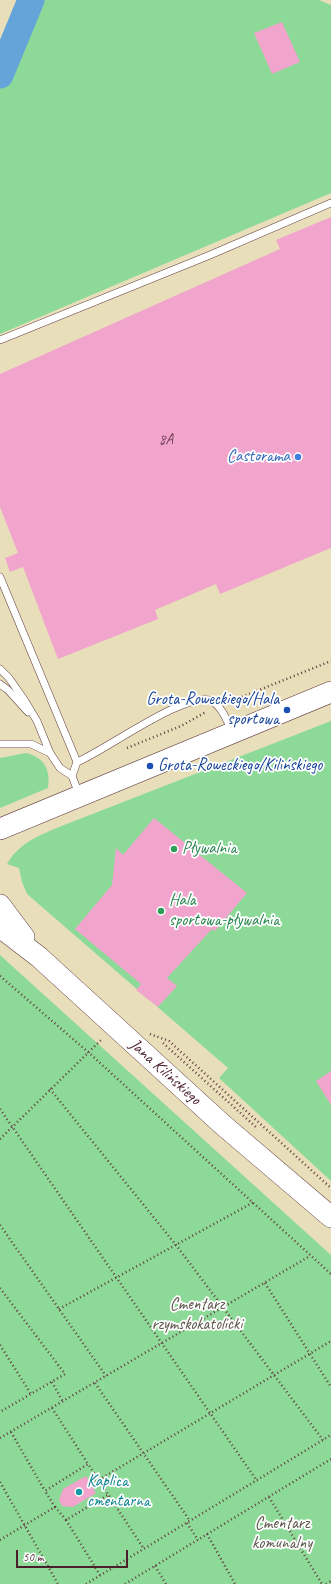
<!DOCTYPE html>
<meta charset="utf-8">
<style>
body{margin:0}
#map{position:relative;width:331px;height:1584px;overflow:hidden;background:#e8dfba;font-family:Caveat,sans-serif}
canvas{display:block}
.scale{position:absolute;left:16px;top:1550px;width:112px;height:18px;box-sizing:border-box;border:2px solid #4a1f2b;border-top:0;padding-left:5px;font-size:12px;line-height:14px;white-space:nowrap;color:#4a1f2b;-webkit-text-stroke:3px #fff;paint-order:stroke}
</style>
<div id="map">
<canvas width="331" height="1584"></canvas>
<div class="scale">50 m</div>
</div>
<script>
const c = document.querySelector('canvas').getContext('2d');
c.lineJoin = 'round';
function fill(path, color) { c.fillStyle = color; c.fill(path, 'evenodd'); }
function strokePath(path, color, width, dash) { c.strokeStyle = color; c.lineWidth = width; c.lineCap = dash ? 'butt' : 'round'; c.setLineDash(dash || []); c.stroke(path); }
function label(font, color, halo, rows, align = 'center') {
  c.font = font + ' Caveat,sans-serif'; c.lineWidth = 3.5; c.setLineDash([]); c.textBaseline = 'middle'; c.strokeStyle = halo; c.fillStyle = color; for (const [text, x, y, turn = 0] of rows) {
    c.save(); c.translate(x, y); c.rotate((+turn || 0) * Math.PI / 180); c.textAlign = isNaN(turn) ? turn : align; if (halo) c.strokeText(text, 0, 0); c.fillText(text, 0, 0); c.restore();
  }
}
const green = new Path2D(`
 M30,0h289l12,5v188l-331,141v-261z
 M331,721v460l-112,-103 9,-10 -201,-174 -5,-12 -3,-14 -12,-4c12,-21 31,-28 52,-37z
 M26,753c18,4 25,17 22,35l-48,20v-50z
 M0,955l331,300v329h-331z`);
const river = new Path2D(`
 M0,75l31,-75`);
const building = new Path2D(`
 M282,22l18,40 -28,12 -18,-41z
 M331,217v331l-111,46 -4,-10 -61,26 3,9 -100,40 -35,-92 -13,5 -5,-14 13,-5 -18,-46v-133l280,-125 -4,-9z
 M154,818l93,75 -32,38 -3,-2 -45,49 10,8 -19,21 -22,-17 5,-6 -66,-55 37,-44 4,-37 7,7z
 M331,1071v34l-15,-24z
 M86,1476l10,17 -23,14 -11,-1 -3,-6 4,-11z`);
const path = new Path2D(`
 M227,703l104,-42
 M127,748l54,-22 25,-14
 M0,976l88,76 243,222
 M150,1034l19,7 162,147
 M163,1043l94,85
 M50,1089l126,156 147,195
 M0,1109l257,372
 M0,1139l101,-99
 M0,1225l106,151
 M265,1283l66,104
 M0,1288l65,86 -65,38
 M59,1309l195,-107
 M0,1345l31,49
 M52,1382l11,20
 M95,1383l95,138
 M52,1408l36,56
 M11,1432l34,59
 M0,1438l310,-182
 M0,1482l58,102
 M92,1484l239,-143
 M269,1497l53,87
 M55,1507l11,13 42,-25
 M66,1520l34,55
 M187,1523l11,17
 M207,1534l28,50
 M0,1540l55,-33 -10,-16 43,-27 56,85
 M155,1566l11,18
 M86,1584l245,-149
 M125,1584l206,-125
 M326,1584l5,-3`);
const lane = new Path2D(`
 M0,340l210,-85 121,-52
 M0,577l77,185 -5,14
 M0,669l9,9 16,23 12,20 13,32 10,15 12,8 7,18
 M0,684l8,6 20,22
 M0,744h31l19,9
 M77,762c26,-10 111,-73 135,-61 10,6 15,20 20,30`);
const secondary = new Path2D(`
 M0,829l331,-137
 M0,905l24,32
 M0,927l39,30 184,168 108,92`);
const markers = [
 [298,457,4,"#3f7fe0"],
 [287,710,4,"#1a4fb4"],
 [150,766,4,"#1a4fb4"],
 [174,849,4,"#2e9e5b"],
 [161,911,4,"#2e9e5b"],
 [79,1492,4,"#0f9aa8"]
];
const numberNames = [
 ["8A",166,440]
];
const shopNames = [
 ["Castorama",290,457]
];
const transitNames = [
 ["Grota-Roweckiego/Hala",279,700],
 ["sportowa",279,720],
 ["Grota-Roweckiego/Kilińskiego",158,766,"left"]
];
const leisureNames = [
 ["Pływalnia",182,849],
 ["Hala",169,901],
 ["sportowa-pływalnia",169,921]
];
const streetNames = [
 ["Jana Kilińskiego",165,1072,42]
];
const parkNames = [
 ["Cmentarz",197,1305],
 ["rzymskokatolicki",197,1325],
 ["Cmentarz",282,1524],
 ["komunalny",282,1544]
];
const cultureNames = [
 ["Kaplica",87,1482],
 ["cmentarna",87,1502]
];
fill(green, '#8dda98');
strokePath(river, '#65a4d8', 27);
fill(building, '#f1a4cc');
strokePath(lane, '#623c40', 8);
strokePath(secondary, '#623c40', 22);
strokePath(path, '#623c40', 2.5, [1, 3]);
strokePath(lane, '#fff', 7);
strokePath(secondary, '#fff', 21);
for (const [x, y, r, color] of markers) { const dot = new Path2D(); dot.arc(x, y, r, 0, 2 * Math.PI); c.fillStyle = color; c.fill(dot); strokePath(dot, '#fff', 1.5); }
label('15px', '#744053', null, numberNames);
label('17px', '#366cbe', '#fff', shopNames, 'right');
label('17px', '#164399', '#fff', transitNames, 'right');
label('17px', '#27864d', '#fff', leisureNames, 'left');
label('17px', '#4a1f2b', '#fff', streetNames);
label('17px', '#5e574c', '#fff', parkNames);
label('17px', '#0d838f', '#fff', cultureNames, 'left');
</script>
